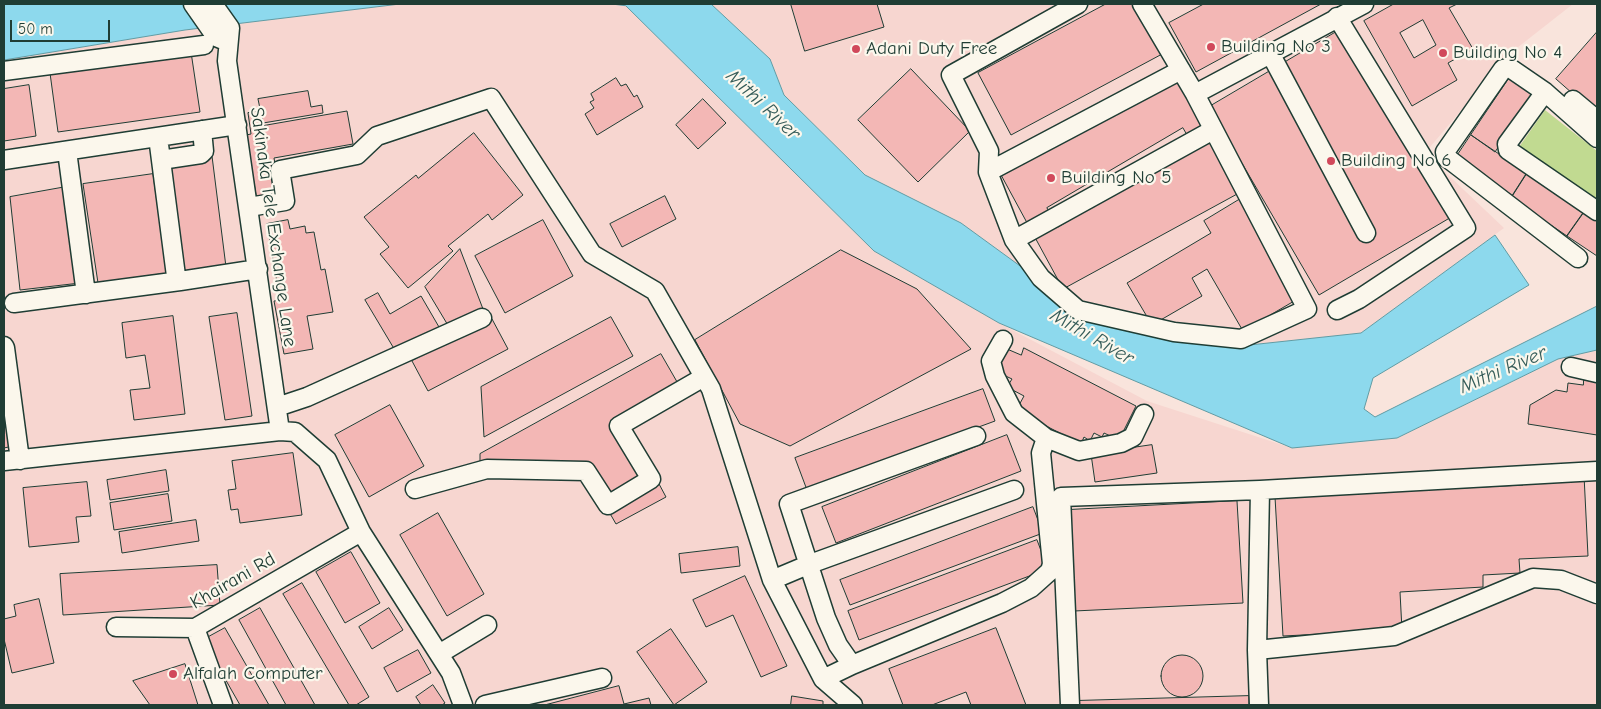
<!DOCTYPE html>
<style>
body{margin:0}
#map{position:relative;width:1601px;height:709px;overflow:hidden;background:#f9e4dc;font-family:"Comic Neue",sans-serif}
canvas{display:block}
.frame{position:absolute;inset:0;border:5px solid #1f3d34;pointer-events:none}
.scale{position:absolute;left:10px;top:20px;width:100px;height:22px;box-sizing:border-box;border:2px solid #1f3d34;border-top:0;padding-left:6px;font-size:15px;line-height:18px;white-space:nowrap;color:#1f3d34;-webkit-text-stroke:4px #fbf7ec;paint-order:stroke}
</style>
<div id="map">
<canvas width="1601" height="709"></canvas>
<div class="frame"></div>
<div class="scale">50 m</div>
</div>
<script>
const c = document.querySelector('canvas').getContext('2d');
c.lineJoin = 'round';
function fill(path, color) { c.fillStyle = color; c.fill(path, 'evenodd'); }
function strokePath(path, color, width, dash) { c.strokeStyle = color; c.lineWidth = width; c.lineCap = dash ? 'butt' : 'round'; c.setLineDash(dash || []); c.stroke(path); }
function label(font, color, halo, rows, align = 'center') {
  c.font = font + ' "Comic Neue",sans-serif'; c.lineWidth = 4.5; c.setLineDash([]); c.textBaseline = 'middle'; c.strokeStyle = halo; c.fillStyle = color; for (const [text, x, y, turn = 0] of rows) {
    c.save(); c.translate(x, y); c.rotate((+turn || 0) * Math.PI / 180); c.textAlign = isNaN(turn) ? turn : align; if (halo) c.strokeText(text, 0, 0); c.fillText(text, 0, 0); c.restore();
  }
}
const built = new Path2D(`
 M400,4h212l14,2 248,245 125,72 148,78 145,47 105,-10 161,-79 39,-9v355h-1593v-645l181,-30z
 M711,4h862l-65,51 -83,98 79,75 -143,105 -130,14 -138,-28 -132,-96 -96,-48 -81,-80 -14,-36z`);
const green = new Path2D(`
 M1545,110l52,41v53l-78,-57z`);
const water = new Path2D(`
 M4,4h396l-215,26 -181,30z
 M612,4h99l59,55 14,36 81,80 96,48 132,96 138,28 130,-14 134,-98 34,50 -156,93 -9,31 11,8 222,-111v44l-39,9 -161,79 -105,10 -293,-125 -125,-72 -248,-245z`);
const building = new Path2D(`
 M791,4h86l7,23 -79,24z
 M1106,4h31l27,49 -153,82 -33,-62z
 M1204,4h117l-125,68 -27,-49z
 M1394,4h63l-8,4 24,41 -25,14 9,17 -45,26 -48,-85zM1423,20l13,25 -22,13 -14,-25z
 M1343,28l110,188 -134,79 -110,-188z
 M1597,32v83l-41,-36z
 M191,52l9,60 -142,20 -8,-59z
 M1171,67l68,126 -176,96 -69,-127zM1183,128l11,19 -136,80 -11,-19z
 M911,69l59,62 -52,51 -60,-62z
 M1512,74l24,17 -41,61 -24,-17z
 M616,78l5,8 5,-2 8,13 3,-2 6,12 -46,28 -12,-21 9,-6 -4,-6 4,-2 -3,-6z
 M29,85l7,51 -32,5v-52z
 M308,91l3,16 11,-2 1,8 -60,10 -5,-24z
 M703,99l23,24 -28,26 -22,-24z
 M259,111l2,15 86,-15 6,33 -79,14 7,39 -24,4 -11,-66 5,-1 -3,-21z
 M474,133l49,62 -31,25 -4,-6 -40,32 5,5 -45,37 -28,-34 9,-7 -25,-30 52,-42 2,3z
 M1471,135l56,38 -16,25 -56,-39z
 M212,156l14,111 -45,5 -14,-110z
 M1527,173l57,39 -17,24 -56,-38z
 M153,174l14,99 -69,10 -15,-99z
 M66,187l14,96 -60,7 -10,-93z
 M665,196l11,23 -54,28 -12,-23z
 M1242,198l59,99 -58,34 -36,-62 -15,9 10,18 -50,29 -25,-42 84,-50 -7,-12z
 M1584,212l13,9v35l-30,-20z
 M288,220l2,9 15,-3 1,7 8,-1 7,38 4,-1 8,43 -26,4 6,33 -29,5 -10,-53 6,-1 -13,-76z
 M543,220l30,56 -68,37 -30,-57z
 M460,249l23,60 -34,18 -24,-40z
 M841,250l76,39 54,60 -181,97 -50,-22 -45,-84z
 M378,293l12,21 31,-18 18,31 -43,25 -31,-52z
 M237,313l15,103 -27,4 -16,-103z
 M173,316l12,98 -51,6 -4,-30 20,-2 -5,-33 -19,3 -4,-35z
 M611,317l22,39 -149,81 -3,-50z
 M492,319l16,30 -80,42 -16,-30z
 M1024,348l112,58 -17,34 -15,-7 -2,4 -8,-4 -4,8 -6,-4 -3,7 -58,-30 2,-4 -7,-3 6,-11 -17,-9 5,-8 -17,-8 12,-22 14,6z
 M661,354l19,33 -64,39 31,53 -34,20 -21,-33 -112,-4v-8z
 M4,379l9,67 -9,2z
 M1584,380l13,2v53l-69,-11 2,-19 26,-15 11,2 1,-9 15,2z
 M983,389l12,32 -188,69 -12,-32z
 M390,405l34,61 -55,31 -34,-62z
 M1007,435l14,36 -185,72 -14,-36z
 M1152,445l5,28 -62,9 -4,-28z
 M293,453l9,62 -62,8 -2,-14 -7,1 -3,-20 8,-1 -4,-28z
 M166,470l3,21 -59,9 -3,-20z
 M1584,475l4,81 -69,3 1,14 -37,2v12l-83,5 2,38 -119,6 -8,-139 248,-12 -1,-7z
 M87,482l4,34 -15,1 3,25 -50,5 -6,-59z
 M658,482l8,15 -50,27 -8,-14z
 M168,494l4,27 -58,9 -4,-27z
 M1237,501l6,102 -169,8 -6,-101z
 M1033,507l10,26 -193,72 -10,-25z
 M438,513l46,81 -37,22 -47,-81z
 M196,520l3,21 -77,12 -3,-21z
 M1037,540l11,29 -189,71 -11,-29z
 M738,547l2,19 -59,7 -2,-19z
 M351,552l29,51 -35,20 -29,-51z
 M217,565l3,40 -157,10 -3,-41z
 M745,576l42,90 -26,11 -28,-62 -27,12 -13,-27z
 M302,583l67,114 -13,8h-7l-66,-111z
 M39,599l15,64 -42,10 -8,-34v-20l12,-3 -2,-11z
 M260,608l55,97h-29l-47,-85z
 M389,608l14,22 -31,19 -13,-22z
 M225,628l44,77h-29l-37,-65z
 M996,628l30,77h-55l-5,-13 -34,13h-29l-14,-36z
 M671,629l36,53 -33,23 -37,-53z
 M418,650l13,23 -34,19 -13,-24z
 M1161 676a21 21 0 1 1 42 0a21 21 0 1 1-42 0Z
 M185,664l13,41h-48l-17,-24z
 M433,685l12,18 -3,2h-21l-5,-8z
 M619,686l5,18 25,-6 2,7h-106z
 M792,696l31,5v4h-32z
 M1249,696v9h-175v-4z`);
const minor = new Path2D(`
 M193,4l23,33 12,5
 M213,4l17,24 -3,33 53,370 15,1 32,28 34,72 90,141 12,32
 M1078,4l-127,71 38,76 -1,21 26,68 27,38 37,32 96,22 67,7 66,-30 -112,-215 169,-90
 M1142,4l53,90
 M1270,53l96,180
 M4,71l200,-26
 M1545,92l-38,52 1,6 89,61
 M1573,100l24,20
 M158,137l18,139 4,5 78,-12
 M67,151l19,143
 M4,160l233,-35
 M161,160l40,-6 3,-3 -2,-21
 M988,172l193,-102
 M249,207l36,-6 -5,-31 77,-15 20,-19 114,-38 101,156 63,37 56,98 61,191 51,99 30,26
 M1014,240l199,-110
 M1578,258l-132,-101 -1,-5 58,-83 7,-1 35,24 52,46
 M14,303l166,-22
 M1337,310l22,-11 107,-71 -129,-211
 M1003,340l-12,21 4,15 19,37 32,25
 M4,346l1,2 15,112
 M1571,367l26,6
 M277,407l30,-10 175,-79
 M4,461l276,-30
 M415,489l72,-20 99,2 22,34 43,-26 -32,-53 85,-49
 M1260,490l-3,160 137,-14 139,-58 28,2 36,14
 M772,580l38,-16 204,-74
 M116,627l79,1 166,-96
 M195,628l28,77
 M1257,650l2,55
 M439,654l48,-29
 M852,665l-14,-20 -12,-27 -37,-114 187,-68
 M823,679l29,-14 150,-62 29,-15 19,-17 2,-7 -11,-111 5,-15 33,13 42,-8 12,-6 11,-23
 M485,705l117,-27
 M1070,705l-9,-208 199,-7 337,-19`);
const markers = [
 [1211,47,5,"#d1495b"],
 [856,49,5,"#d1495b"],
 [1443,53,5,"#d1495b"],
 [1331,161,5,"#d1495b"],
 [1051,178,5,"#d1495b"],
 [173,674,5,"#d1495b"]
];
const poiNames = [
 ["Building No 3",1221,47],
 ["Adani Duty Free",866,49],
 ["Building No 4",1453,53],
 ["Building No 6",1341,161],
 ["Building No 5",1061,178],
 ["Alfalah Computer",183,674]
];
const streetNames = [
 ["Sakinaka Tele Exchange Lane",273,227,82],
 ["Khairani Rd",233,581,-30]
];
const waterNames = [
 ["Mithi River",763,105,43],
 ["Mithi River",1092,337,30],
 ["Mithi River",1503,370,-23]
];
fill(built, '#f7d6d0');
fill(green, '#c1da91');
fill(water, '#8dd9ed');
strokePath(water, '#619ba3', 1);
fill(building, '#f3b7b5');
strokePath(building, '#1f3d34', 1);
strokePath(minor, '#1f3d34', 21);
strokePath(minor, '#fbf7ec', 18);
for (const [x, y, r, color] of markers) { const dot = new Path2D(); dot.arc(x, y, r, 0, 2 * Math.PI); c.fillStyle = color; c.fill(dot); strokePath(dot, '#fbf7ec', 2); }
label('19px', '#1f3d34', '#fbf7ec', poiNames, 'left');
label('19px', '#1f3d34', '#fbf7ec', streetNames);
label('italic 20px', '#355c59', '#fbf7ec', waterNames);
</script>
